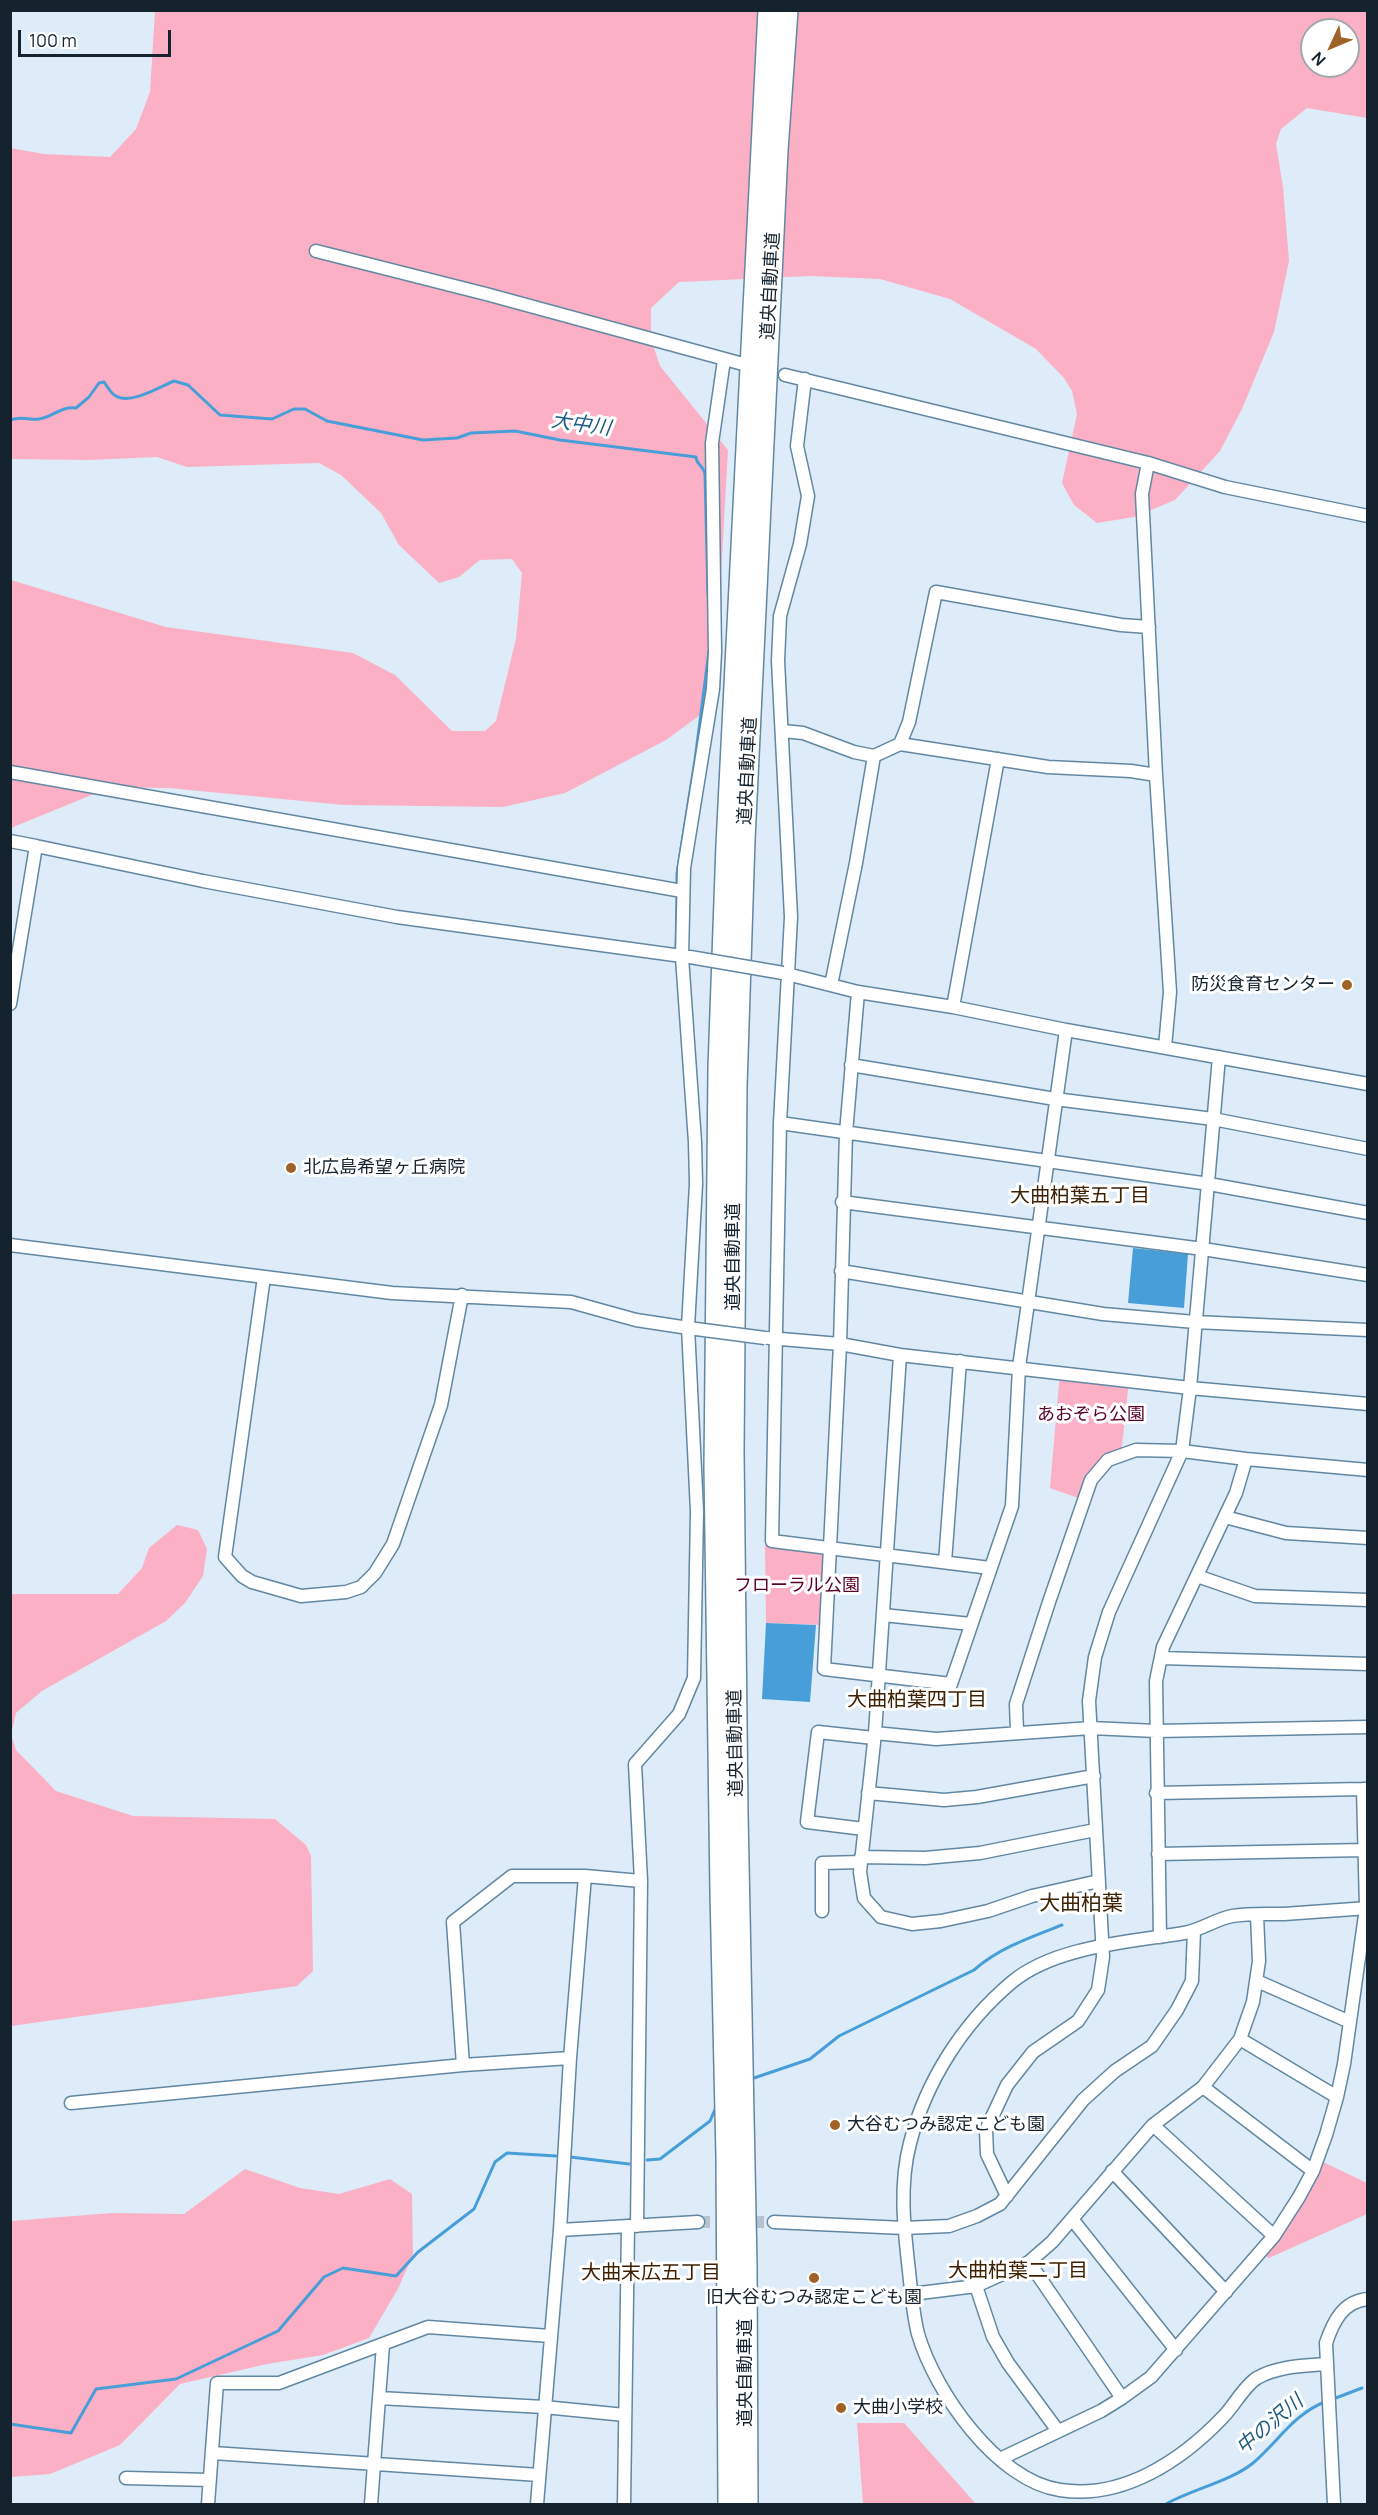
<!DOCTYPE html>
<meta charset="utf-8">
<style>
body{margin:0}
#map{position:relative;width:1378px;height:2515px;overflow:hidden;background:#ddecf8;font-family:Manrope,sans-serif}
canvas{display:block}
.frame{position:absolute;inset:0;border:12px solid #14232e;pointer-events:none}
.north{position:absolute;left:1300px;top:18px;width:60px;height:60px;box-sizing:border-box;background:#fff;border:2px solid #a1a7ab;border-radius:50%;rotate:226deg;font-size:16px;font-weight:700;line-height:24px;text-align:center;color:#14232e}
.north::after{content:'';display:block;margin:auto;width:21px;height:27px;background:#a06327;clip-path:polygon(50% 0,100% 100%,50% 72%,0 100%)}
.scale{position:absolute;left:18px;top:30px;width:153px;height:27px;box-sizing:border-box;border:3px solid #14232e;border-top:0;padding-left:8px;font-size:18px;line-height:21px;white-space:nowrap;color:#14232e;-webkit-text-stroke:4px #fff;paint-order:stroke}
</style>
<div id="map">
<canvas width="1378" height="2515"></canvas>
<div class="frame"></div>
<div class="north">N</div>
<div class="scale">100 m</div>
</div>
<script>
const c = document.querySelector('canvas').getContext('2d');
c.lineJoin = 'round';
function fill(path, color) { c.fillStyle = color; c.fill(path, 'evenodd'); }
function strokePath(path, color, width, dash) { c.strokeStyle = color; c.lineWidth = width; c.lineCap = dash ? 'butt' : 'round'; c.setLineDash(dash || []); c.stroke(path); }
function label(font, color, halo, rows, align = 'center') {
  c.font = font + ' Manrope,"Noto Sans JP",sans-serif'; c.lineWidth = 6; c.setLineDash([]); c.textBaseline = 'middle'; c.strokeStyle = halo; c.fillStyle = color; for (const [text, x, y, turn = 0] of rows) {
    c.save(); c.translate(x, y); c.rotate((+turn || 0) * Math.PI / 180); c.textAlign = isNaN(turn) ? turn : align; if (halo) c.strokeText(text, 0, 0); c.fillText(text, 0, 0); c.restore();
  }
}
const green = new Path2D(`
 M155,11h1212v107l-60,-10 -26,21 -5,15 7,43 6,74 -15,71 -32,77 -22,42 -45,49 -41,17 -37,6 -23,-18 -12,-22 15,-69 -5,-23 -8,-13 -28,-29 -86,-50 -70,-20 -70,-3 -131,6 -28,26v31l9,27 68,84 -12,214 -9,46 -41,30 -101,53 -62,14 -159,-2 -175,-17 -58,-1 -100,41v-248l155,47 187,26 42,22 57,56h33l11,-10 20,-82 6,-66 -10,-14 -32,1 -21,17 -20,6 -40,-38 -18,-32 -40,-38 -22,-12 -132,4 -30,-10 -69,3 -77,-1 -1,-311 34,6 66,3 26,-28 14,-37zM1312,30h36v36h-36z
 M1060,1372l69,8 -8,75 -13,5 -24,40 -34,-12z
 M177,1525l21,5 9,19 -4,27 -18,27 -19,18 -124,70 -26,22 -5,21 5,16 40,41 77,25 142,3 31,26 5,11 2,115 -16,15 -286,40v-432h107l24,-26 7,-20z
 M772,1541l58,8 -4,76 -60,-2 -1,-80z
 M1323,2162l44,21v31l-98,44 -5,-3 47,-69z
 M245,2169l55,19 39,6 51,-15 22,15 1,60 -14,33 -30,51 -46,17 -56,9 -87,20 -60,61 -70,29 -39,3v-256l101,-8 72,1z
 M857,2423h47l72,81h-113z`);
const water = new Path2D(`
 M1133,1248l55,6 -4,54 -56,-5z
 M766,1623l50,2 -6,77 -48,-3z`);
const stream = new Path2D(`
 M10,420c14,-5 18,1 29,-1 15,-2 21,-13 37,-11l13,-11 10,-14 5,-1c3,4 7,12 12,14 14,9 44,-9 58,-15l14,4 32,30 52,4 22,-10h11l22,12 96,19 34,-2 14,-5 44,-2 45,9 136,17c0,7 8,10 9,17l3,120
 M677,885v-11l18,-114 14,-109
 M676,950l1,-55
 M751,2079l59,-20 29,-23 135,-66c25,-22 57,-33 88,-45
 M570,2157l59,7
 M647,2160l13,-1 50,-38 6,-14
 M1333,2399l29,-11
 M10,2424l61,9 25,-44 80,-10 102,-48 46,-54 19,-9 53,8 22,-24 56,-43 21,-47 12,-9 49,3
 M1166,2504c25,-14 67,-24 87,-41 26,-22 40,-49 74,-62`);
const streetTunnel = new Path2D(`
 M698,2222h76`);
const street = new Path2D(`
 M316,251l170,43 257,70
 M785,375l363,88 77,24 143,29
 M805,379l-8,67 11,50 -8,48 -20,72 -2,45 13,256 -11,206 -8,418 218,27
 M1148,463l-6,31 14,281 14,217 -5,55
 M783,731l20,2 51,19 20,4 26,-12 148,23 83,4 25,4
 M900,744l9,-22 27,-130 185,33 28,2
 M10,772l672,119
 M10,841l26,5
 M783,973l75,19 95,15 113,23 302,54
 M831,985l25,-122 18,-107
 M858,992l-12,141 -6,211 -16,325 127,15 61,-178 7,-139 47,-337
 M10,1004l26,-158 167,35 194,36 292,40
 M953,1007l45,-248
 M851,1065l204,34 158,20 155,30
 M780,1123l429,61 159,29
 M842,1202l361,47 165,26
 M10,1245l382,48 179,9 65,18 59,9
 M841,1271l262,43 92,8 173,8
 M264,1277l-39,280 17,19 10,6 49,14 45,-4 15,-5 14,-14 18,-29 48,-139 21,-110
 M769,1338l71,6 60,11 290,33 178,16
 M900,1355l-25,378 -15,139 4,26 17,19 31,7 29,-3 47,-10 44,-15 67,-15
 M1225,1517l61,16 82,5
 M945,1562l15,-201
 M1197,1576l58,20 113,4
 M883,1615l88,9
 M1161,1658l207,6
 M1017,1732l-1,-28 33,-102 42,-122 17,-20 28,-10 46,1 64,8 122,11
 M875,1733l61,6 155,-11 65,3 212,-4
 M868,1793l76,7 33,-3 117,-21
 M1156,1793l207,-4
 M864,1829l-57,-7 11,-90 56,6
 M1158,1854l206,-4
 M861,1857l64,1 55,-5 115,-23
 M822,1911v-48l39,-1
 M1160,1937l-4,-256 7,-34 73,-154 10,-34
 M1257,1981l93,41
 M1240,2039l97,58
 M463,2065l-10,-143 59,-46h73l56,5
 M1203,2087l110,84
 M71,2103l392,-38 107,-7
 M1153,2125l121,111
 M1112,2171l114,121
 M1007,2196l-20,-42 -1,-24 21,-45 26,-33 45,-31 20,-31 5,-33 -14,-256 6,-44 14,-45 73,-161 8,-63 29,-331
 M1072,2219l104,131
 M774,2222l130,6 45,-2 28,-10 23,-12 83,-104 32,-29 37,-25 25,-36 15,-29 2,-50
 M637,2226l4,-345 -6,-117 44,-50 15,-36 3,-167 -9,-184 8,-143 -1,-42 -13,-185 2,-89 29,-179 2,-37 -3,-209 12,-83
 M560,2230l138,-8
 M1029,2262l93,136
 M976,2286l17,51 15,26 50,68
 M912,2294l64,-8 53,-24 23,-20 101,-117 50,-38 37,-48 13,-37 6,-41 -2,-46
 M1326,2364c-23,2 -48,2 -69,14 -13,8 -23,28 -34,39 -41,43 -100,83 -163,73 -63,-9 -125,-98 -142,-156 -5,-20 -7,-43 -9,-63 -5,-43 -10,-86 1,-128 16,-62 53,-120 102,-161 43,-36 119,-40 172,-49 17,-3 32,-14 48,-17 17,-3 35,-2 52,-2 28,-2 56,-4 84,-6
 M379,2398l165,9 81,8
 M213,2453l326,22
 M1000,2459l101,-48 21,-13 29,-21 123,-141 25,-39 14,-26 13,-36 11,-38 7,-33 22,-156 -3,-119h5
 M126,2478l84,2
 M208,2504l9,-121h62l149,-56 122,9
 M371,2504l12,-159
 M537,2504l23,-274 10,-172 15,-182
 M624,2504l4,-278
 M1334,2504l-8,-161c7,-21 17,-42 42,-44`);
const highway = new Path2D(`
 M729,2504l-2,-347 -6,-265 -6,-425 4,-399 8,-223 42,-835
 M747,2504l-1,-238 -9,-453 -4,-361 3,-366 8,-246 33,-690 10,-140`);
const streetBridge = new Path2D(`
 M690,957l93,16
 M696,1329l69,9`);
const markers = [
 [1347,985,6,"#a06327"],
 [291,1168,6,"#a06327"],
 [835,2125,6,"#a06327"],
 [814,2278,6,"#a06327"],
 [841,2408,6,"#a06327"]
];
const streetNames = [
 ["道央自動車道",771,286,-87],
 ["道央自動車道",748,771,-87],
 ["道央自動車道",734,1257,-90],
 ["道央自動車道",736,1743,-91],
 ["道央自動車道",746,2373,-90]
];
const poiNames = [
 ["防災食育センター",1335,985,"right"],
 ["北広島希望ヶ丘病院",303,1168],
 ["大谷むつみ認定こども園",847,2125],
 ["旧大谷むつみ認定こども園",814,2298,"center"],
 ["大曲小学校",853,2408]
];
const parkNames = [
 ["あおぞら公園",1091,1415],
 ["フローラル公園",797,1586]
];
const waterNames = [
 ["大中川",581,425,8],
 ["中の沢川",1270,2425,-40]
];
const neighbourhoodNames = [
 ["大曲柏葉五丁目",1080,1196],
 ["大曲柏葉四丁目",917,1700],
 ["大曲柏葉二丁目",1018,2271],
 ["大曲末広五丁目",651,2273]
];
const quarterNames = [
 ["大曲柏葉",1081,1904]
];
fill(green, '#fcb0c5');
fill(water, '#479ed8');
strokePath(stream, '#479ed8', 3);
strokePath(streetTunnel, '#b5c4d0', 12, [12, 6]);
strokePath(street, '#6287a2', 15);
strokePath(highway, '#6287a2', 24);
strokePath(street, '#fff', 12);
strokePath(highway, '#fff', 21);
strokePath(streetBridge, '#6287a2', 15, []);
strokePath(streetBridge, '#fff', 12);
for (const [x, y, r, color] of markers) { const dot = new Path2D(); dot.arc(x, y, r, 0, 2 * Math.PI); c.fillStyle = color; c.fill(dot); strokePath(dot, '#fff', 2); }
label('18px', '#14232e', '#fff', streetNames);
label('18px', '#14232e', '#fff', poiNames, 'left');
label('18px', '#58012a', '#fff', parkNames);
label('italic 20px', '#1d5b83', '#fff', waterNames);
label('20px', '#3e2104', '#fff', neighbourhoodNames);
label('21px', '#3e2104', '#fff', quarterNames);
</script>
